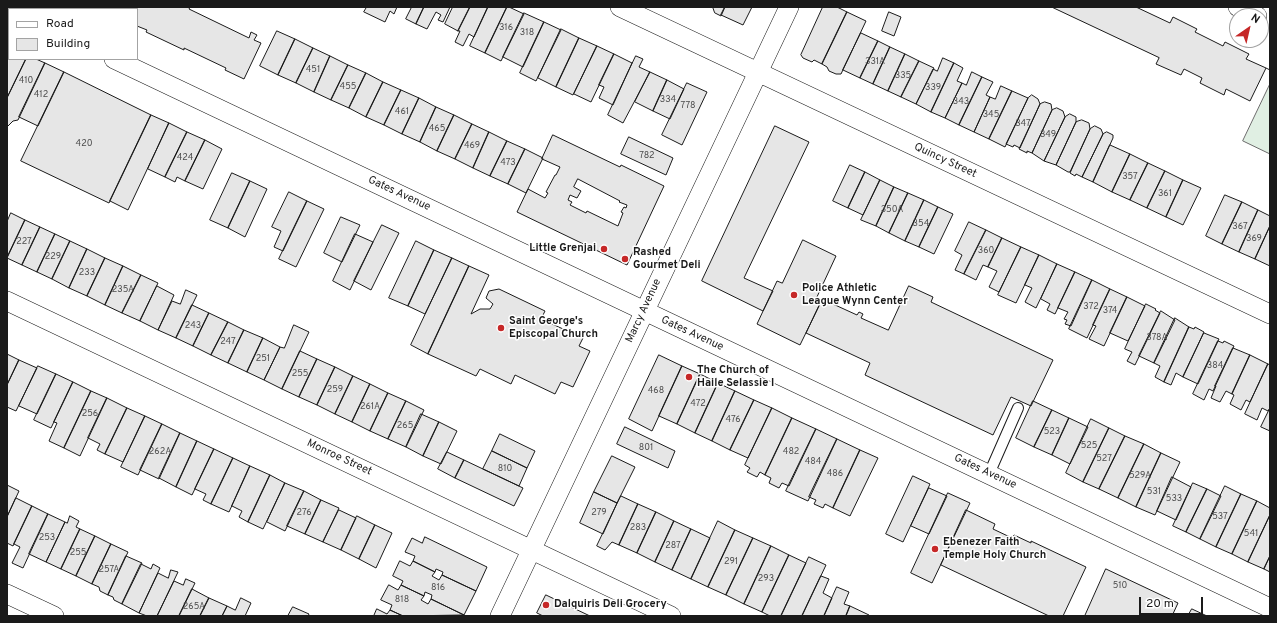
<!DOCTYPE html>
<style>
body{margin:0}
#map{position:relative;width:1277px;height:623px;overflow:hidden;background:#fff;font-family:Overpass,sans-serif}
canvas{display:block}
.frame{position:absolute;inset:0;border:8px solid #1a1a1a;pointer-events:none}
.legend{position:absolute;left:8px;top:8px;width:130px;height:52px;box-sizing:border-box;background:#fff;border:1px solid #a3a3a3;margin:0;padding:5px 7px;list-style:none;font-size:12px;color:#1a1a1a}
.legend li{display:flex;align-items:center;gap:8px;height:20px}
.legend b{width:20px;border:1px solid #a3a3a3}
.north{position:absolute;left:1229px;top:8px;width:40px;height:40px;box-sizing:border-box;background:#fff;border:1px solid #a3a3a3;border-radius:50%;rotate:34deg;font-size:11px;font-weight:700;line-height:16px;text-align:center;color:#1a1a1a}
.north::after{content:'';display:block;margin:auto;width:14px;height:18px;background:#c62828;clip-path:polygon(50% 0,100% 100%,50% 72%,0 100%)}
.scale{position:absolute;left:1139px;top:597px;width:64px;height:18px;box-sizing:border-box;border:2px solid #1a1a1a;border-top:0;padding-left:5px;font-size:12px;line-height:14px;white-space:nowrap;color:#1a1a1a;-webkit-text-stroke:3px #fff;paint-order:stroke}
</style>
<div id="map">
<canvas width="1277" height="623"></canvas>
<div class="frame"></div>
<ul class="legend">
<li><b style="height:5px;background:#fff"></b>Road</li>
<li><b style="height:11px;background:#e6e6e6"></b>Building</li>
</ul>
<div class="north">N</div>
<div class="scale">20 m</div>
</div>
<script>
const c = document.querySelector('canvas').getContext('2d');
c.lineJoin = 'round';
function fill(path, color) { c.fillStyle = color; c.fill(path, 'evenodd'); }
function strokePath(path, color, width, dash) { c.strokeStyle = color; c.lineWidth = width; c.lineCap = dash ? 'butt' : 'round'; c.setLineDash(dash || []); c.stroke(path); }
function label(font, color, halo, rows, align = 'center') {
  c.font = font + ' Overpass,sans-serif'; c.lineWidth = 3; c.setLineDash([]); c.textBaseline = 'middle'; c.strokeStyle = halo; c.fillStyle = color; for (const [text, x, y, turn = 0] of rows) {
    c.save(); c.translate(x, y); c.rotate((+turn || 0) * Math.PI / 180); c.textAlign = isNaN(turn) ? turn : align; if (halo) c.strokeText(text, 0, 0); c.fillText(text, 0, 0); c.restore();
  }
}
const green = new Path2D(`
 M1270,84v70l-27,-13z`);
const building = new Path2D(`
 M94,7h96l-1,2 60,29 2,-6 6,3 -3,5 7,3 -17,36 -19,-9 1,-2 -42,-20v2l-38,-18 1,-2 -10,-4v-17h-38z
 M367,7h30l-3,7 -4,-3 -5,11 -21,-10z
 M412,7h12l-8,17 -10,-5z
 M424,7h26l-7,15 -5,-2 3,-5 -5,-3 -9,17 -11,-5z
 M453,7h17l-12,24 -13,-7z
 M470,7h18l-14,30 -5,-3 -6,12 -8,-4 5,-11h-2z
 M488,7h19l-22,46 -15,-7z
 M507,7h2l15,7 -23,47 -16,-8z
 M713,7h12l-4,9 -6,-3z
 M725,7h27l-9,18 -22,-10z
 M823,7h14l10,5 -25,52 -8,-4 -2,2 -9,-4 -2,-3z
 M1052,7h84l34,16 3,-6 24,12 -2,3 28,14 2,-4 24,12 -3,5 20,9 -16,33 -24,-12 -2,6 -24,-12 2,-5 -18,-9 -3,6 -25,-11 3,-6z
 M847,12l19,9 -25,53h-5l-7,-3 -2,-4 -5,-3z
 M889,12l12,5 -7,19 -12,-5z
 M524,13l20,9 -21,45 -20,-10z
 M544,22l17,8 -25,51 -16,-8z
 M561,29l18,9 -23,49 -18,-9z
 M277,31l18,8 -17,36 -18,-9z
 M861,33l17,8 -18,37 -17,-8z
 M579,38l18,8 -24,49 -17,-8z
 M295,39l18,9 -17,35 -18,-8z
 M878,41l12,6 -17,37 -13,-6z
 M7,45l2,1v13h17l-19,39z
 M597,46l17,8 -23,48 -17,-8z
 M890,47l15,7 -17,37 -15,-7z
 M313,48l17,8 -16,36 -18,-9z
 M614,54l18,9 -19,42 -14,-7 5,-11 -5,-2z
 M905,54l14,7 -18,36 -13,-6z
 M330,56l18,9 -17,35 -17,-8z
 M636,56l7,3 -4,8 11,5 -27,51 -15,-8z
 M943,58l11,5 -23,49 -15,-8 17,-35 4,2z
 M26,59h10l9,4 -27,57 -5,1 -6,6v-29z
 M919,61l15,7 -18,36 -15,-7z
 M45,63l19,9 -26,54 -19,-9z
 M954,63l9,5 -6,13 5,2 -17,35 -14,-6z
 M348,65l18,8 -17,35 -18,-8z
 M64,72l87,43 -42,88 -88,-42z
 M650,72l17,8 -14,31 -18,-9z
 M972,72l10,5 -23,48 -14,-7 17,-35 4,2z
 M366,73l17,9 -17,35 -17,-9z
 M982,77l11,5 -7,13 4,2 -16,35 -15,-7z
 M667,80l17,9 -14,30 -17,-8z
 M383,82l18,8 -17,35 -18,-8z
 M687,83l20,9 -25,53 -20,-10z
 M1001,86l11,5 -23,48 -15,-7 16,-35 5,2z
 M401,90l18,8 -17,36 -18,-9z
 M1012,91l16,7 -23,49 -16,-8z
 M1032,95l6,4 2,5 -20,44 -6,-3 -1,2 -7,-3 22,-46z
 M419,98l17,9 -16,35 -18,-8z
 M1045,102l6,2 1,6 -20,43 -5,-2v2l-8,-4 21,-45z
 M436,107l18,8 -17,36 -17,-9z
 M1057,108l6,3 2,6 -21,44 -12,-8 20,-43z
 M1070,114l6,3v5l-20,43 -12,-4 21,-44z
 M151,115l18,8 -41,87 -18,-9z
 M454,115l18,9 -17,35 -18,-8z
 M1082,120l7,3 1,6 -20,43h-2l-12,-7 20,-43z
 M169,123l18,9 -22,45 -17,-8z
 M472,124l17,8 -16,36 -18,-9z
 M775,126l34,16 -65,136 29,13 -10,20 -61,-30z
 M1095,126l6,3 2,5 -21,43 -6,-3 -1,2 -5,-3 20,-44z
 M187,132l18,8 -20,41 -8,-4 -2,5 -10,-5z
 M489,132l18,9 -17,35 -17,-8z
 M1107,132l6,3v3l-20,44 -11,-5 21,-43z
 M553,135l67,32 1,-2 43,21 -37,79 -110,-53 11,-23 17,9 3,-5 -2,-1 9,-17h1l4,-8 -18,-8zM578,179l42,22 -1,1 8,3 -1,3 -2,-1 -3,5 2,1 -5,13 -31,-15 -1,2 -16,-8 2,-3 -4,-2 2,-5 7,3 4,-7 -7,-4z
 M629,137l44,21 -7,17 -45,-21z
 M205,140l17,9 -19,40 -18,-8z
 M507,141l18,8 -17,35 -18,-8z
 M1110,145l20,9 -18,38 -19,-10z
 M525,149l18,9 -17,35 -18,-9z
 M1130,154l18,9 -18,37 -18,-8z
 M1148,163l17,8 -18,37 -17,-8z
 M850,165l15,7 -17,36 -15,-7z
 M1165,171l18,9 -17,37 -19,-9z
 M865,172l15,8 -17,35 -15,-7z
 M232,173l18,8 -22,47 -18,-8z
 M880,180l14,7 -18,39 -15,-6z
 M1183,180l18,8 -18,37 -17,-8z
 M250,181l17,8 -22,48 -17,-9z
 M894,187l14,6 -19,40 -13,-7z
 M289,192l18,9 -24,50 -9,-4 7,-16 -9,-4z
 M908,193l16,7 -19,41 -16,-8z
 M1225,195l17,7 -20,42 -16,-8z
 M924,200l14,7 -19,40 -14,-6z
 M307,201l17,8 -28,58 -17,-8z
 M1242,202l16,8 -19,42 -17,-8z
 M938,207l15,7 -19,40 -15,-7z
 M1258,210l12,6v10l-15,33 -16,-7z
 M11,213l14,7 -18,38v-36z
 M341,217l19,8 -18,37 -18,-9z
 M25,220l15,7 -18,38 -15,-7z
 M969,222l17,8 -22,44 -9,-4 7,-15 -7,-4z
 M382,225l17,8 -28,57 -17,-9z
 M1270,226v40l-15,-7z
 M40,227l15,7 -18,38 -15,-7z
 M986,230l16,8 -14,29 -5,-2 -7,15 -12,-6z
 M55,234l15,7 -18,38 -15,-7z
 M355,234l18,8 -23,48 -17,-9z
 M1002,238l19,9 -22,45 -10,-5 8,-16 -9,-4z
 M803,240l33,16 -20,43 5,3 -21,43 -43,-21 20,-43 5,2z
 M70,241l17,8 -18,39 -17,-9z
 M416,241l18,9 -26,56 -19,-8z
 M1021,247l18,8 -23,48 -18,-8z
 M87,249l18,9 -18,38 -18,-8z
 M434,250l18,8 -27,56 -17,-8z
 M1039,255l18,9 -21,44 -11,-6 7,-14 -7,-3z
 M105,258l18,8 -18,39 -18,-9z
 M452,258l17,8 -41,88 -17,-9z
 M1057,264l18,8 -20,42 -8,-4 3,-6 -9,-5z
 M123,266l18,9 -19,38 -17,-8z
 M469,266l20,9 -18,39 9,-5h10l3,-5 -7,-6 3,-7 10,-2 46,22 -4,8 42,19 -4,8 11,5 -17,36 -12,-5 -6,12 -40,-19 -4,9 -31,-15 -4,7 -48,-22z
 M1075,272l17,8 -21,46 -6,-2 2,-4 -3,-1 4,-7 -10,-4z
 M141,275l17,8 -18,38 -18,-8z
 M1092,280l18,9 -23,49 -18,-9z
 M157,286l17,9 -16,35 -18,-9z
 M909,286l24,11 -2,5 122,58 -22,46 -20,-9 -18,38 -128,-60 5,-12 -64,-30 16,-34 35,16 2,-3 4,2 -2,4 27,12z
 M1110,289l17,8 -23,49 -15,-7 7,-13 -3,-1z
 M186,290l11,5 -21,43 -18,-8 14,-29 8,3z
 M1127,297l18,9 -17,35 -18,-8z
 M1146,304l10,5 -1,1 5,3 -25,52 -8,-4 5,-9 -7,-3z
 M192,305l17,8 -16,33 -17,-8z
 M1161,311l14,9 -21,43 -15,-7z
 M209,313l19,9 -17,33 -18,-9z
 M1175,318l14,9 -25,55 -9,-5 5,-11 -6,-3z
 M228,322l16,8 -16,33 -17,-8z
 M294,325l15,7 -27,57 -18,-9 16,-33 4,1z
 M1189,327l5,2 1,-2 9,5 -21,45 -7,-4 -5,12 -7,-3z
 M244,330l19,8 -16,34 -19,-9z
 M1204,333l15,6 -21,45 -15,-7z
 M263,338l17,9 -16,33 -17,-8z
 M1218,341l5,2 1,-2 10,5 -21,45 -4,-2 -5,11 -11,-6z
 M1233,348l17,7 -18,39 -6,-3 -6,11 -9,-4 5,-12h-1z
 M300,351l17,8 -18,38 -17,-8z
 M7,354l12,6 -12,25z
 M659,355l23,11 -30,65 -23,-12z
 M1250,355l18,9 -18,38 -4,-2 -5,10 -11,-6 4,-9 -2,-1z
 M317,359l18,8 -18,38 -18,-8z
 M19,360l18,8 -21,43 -9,-4v-22z
 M1268,364l2,1v43l-2,3 -6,-3 -5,12 -12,-6z
 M38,366l18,8 -19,40 -18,-8z
 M682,366l18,8 -23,50 -18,-8z
 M335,367l18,9 -18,38 -18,-9z
 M56,374l17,8 -22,46 -17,-8z
 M700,374l18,9 -23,50 -18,-9z
 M353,376l17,8 -18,38 -17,-8z
 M73,382l18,9 -27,57 -15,-7 8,-18 -3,-1z
 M718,383l17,8 -23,50 -17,-8z
 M370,384l18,9 -18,38 -18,-9z
 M91,391l16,7 -27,58 -16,-8z
 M735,391l19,9 -24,50 -18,-9z
 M388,393l18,8 -18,38 -18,-8z
 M107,398l20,10 -22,46 -8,-4 3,-6 -12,-6z
 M754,400l18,8 -24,50 -18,-8z
 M406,401l18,9 -18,37 -18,-8z
 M1033,401l19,9 -18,37 -18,-9z
 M127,408l18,8 -22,46 -18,-8z
 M772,408l20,10 -27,57 -5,-3 -3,5 -10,-5 3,-4 -5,-3z
 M1270,408v23l-9,-4z
 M1052,410l17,8 -17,37 -18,-8z
 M421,414l18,8 -16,34 -17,-9z
 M145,416l17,8 -24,51 -17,-8z
 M792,418l24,11 -27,57 -7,-3 -3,5 -10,-5 2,-5 -6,-3z
 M1069,418l19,9 -18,37 -18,-9z
 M1091,419l18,9 -26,54 -17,-9z
 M439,422l18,9 -16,33 -18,-8z
 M162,424l18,9 -21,46 -19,-9z
 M625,427l50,24 -7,17 -51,-24z
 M1109,428l16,8 -26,53 -16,-7z
 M816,429l21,10 -29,62 -22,-10z
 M180,433l17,8 -21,46 -17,-9z
 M500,434l35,17 -8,17 -35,-17z
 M1125,436l19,8 -26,54 -19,-9z
 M837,439l23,11 -27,58 -8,-4 -2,4 -9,-4 2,-4 -7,-3z
 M197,441l17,8 -22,46 -16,-8z
 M1144,444l17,9 -25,54 -18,-9z
 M214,449l19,9 -22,46 -8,-4 3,-6 -11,-5z
 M860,450l18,8 -28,58 -17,-8z
 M492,451l35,17 -8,18 -36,-17z
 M447,452l17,8 -9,18 -17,-9z
 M1161,453l19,9 -25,53 -19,-8z
 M612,456l23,11 -18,36 -23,-11z
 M233,458l17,8 -21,46 -18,-8z
 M464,460l59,28 -9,18 -59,-28z
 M250,466l20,9 -22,47 -9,-5 3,-6 -10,-5z
 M270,475l15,8 -22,46 -15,-7z
 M913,476l17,8 -27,58 -17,-8z
 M1172,477l19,10 -15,33 -19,-9z
 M285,483l19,8 -19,40 -18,-9z
 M1193,483l14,6 -21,43 -13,-6z
 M7,485l12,6 -12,26z
 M1225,486l16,8 -25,53 -16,-8z
 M929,488l18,8 -18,38 -18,-8z
 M1207,489l14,7 -21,43 -14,-7z
 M304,491l17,9 -16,34 -18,-8z
 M594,492l23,11 -14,31 -23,-11z
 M948,493l22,10 -38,80 -21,-10z
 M1241,494l16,7 -25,53 -16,-7z
 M621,496l17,8 -19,41 -7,-3 -7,8 -8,-4z
 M16,498l16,8 -19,40 -6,-3v-26z
 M321,500l18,8 -16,34 -18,-8z
 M1257,501l13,7v7l-22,47 -16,-8z
 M638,504l18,8 -19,41 -18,-8z
 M32,506l16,8 -25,54 -11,-5 8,-16 -6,-3z
 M339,510l17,8 -15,32 -18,-8z
 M966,510l29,14 -2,5 19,9 2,-3 17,8v-2l55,26 -23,49h-14l-108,-51z
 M656,512l18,9 -19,41 -18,-9z
 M48,514l17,8 -19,40 -17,-8z
 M1270,515v41l-6,13 -16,-7z
 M70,516l9,5 -3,6 4,2 -19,40 -15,-7 19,-40 2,1z
 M357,516l18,9 -16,34 -18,-9z
 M674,521l17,8 -19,41 -17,-8z
 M718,521l17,9 -27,57 -17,-8z
 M375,525l17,8 -16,35 -17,-9z
 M80,529l15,7 -19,40 -15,-7z
 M691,529l19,9 -19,41 -19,-9z
 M735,530l18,8 -27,57 -18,-8z
 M95,536l16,8 -19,40 -16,-8z
 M425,537l62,30 -11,24 -34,-16 1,-3 -7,-3 -1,3 -22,-11 2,-5 -10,-4 7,-14 10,5z
 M753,538l18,8 -27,58 -18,-9z
 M111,544l17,8 -20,43 -8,-4 -1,-4 -7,-3z
 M771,546l18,9 -27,57 -18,-8z
 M789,555l17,8 -25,53h-11l-8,-4z
 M126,556l16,7 -20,41 -8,-4 -1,-3 -5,-2z
 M1270,556v16l-6,-3z
 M809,557l17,8 -24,51h-21z
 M400,561l10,5 3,-5 22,11 -3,4 7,4 3,-5 34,16 -12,24 -33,-16 1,-4 -7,-3 -1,4 -23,-11 2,-4 -10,-5z
 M141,564l10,5 2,-5 7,4 -21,45 -17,-9z
 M1106,569l72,34 -6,13h-87z
 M171,570l7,2 -21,44h-10l-8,-3 19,-40 10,5z
 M821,576l8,3 -6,14 9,5 -8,18h-22z
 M186,579l9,4 -16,33h-22l17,-35 9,4z
 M389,585l9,5 3,-5 23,11 -3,4 7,4 3,-5 33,16 -61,1 -13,-6 2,-5 -11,-5z
 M837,587l12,5 -5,12 6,2 -4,10h-22z
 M192,589l17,9 -9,18h-21z
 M546,595l44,21h-47l-6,-3z
 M209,598l18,8 -5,10h-22z
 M241,598l10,5 -6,13h-23l5,-10 8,4z
 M850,606l19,9 -1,1h-22z
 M293,607l16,7 -1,2h-20z
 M377,609l10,5 3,-4 13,6h-29z
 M1192,609l15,7h-19z`);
const service = new Path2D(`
 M989,474l29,-66`);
const minor = new Path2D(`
 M620,7l650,307
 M1238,7l19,9
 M7,8l2,1
 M114,59l1156,549
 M7,301l664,315
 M7,594l47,22
 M500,616l289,-609`);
const fence = new Path2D(`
 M1266,68l4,2`);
const markers = [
 [604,249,4,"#c62828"],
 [625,259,4,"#c62828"],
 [794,295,4,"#c62828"],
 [501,328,4,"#c62828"],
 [689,377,4,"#c62828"],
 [935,549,4,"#c62828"],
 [546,605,4,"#c62828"]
];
const numberNames = [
 ["316",506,28],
 ["318",527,33],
 ["331A",875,62],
 ["451",313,70],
 ["335",903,76],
 ["410",26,81],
 ["455",348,87],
 ["339",933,88],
 ["412",41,95],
 ["334",668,100],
 ["343",961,102],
 ["778",688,106],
 ["461",402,112],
 ["345",991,115],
 ["347",1023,124],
 ["465",437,129],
 ["349",1048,135],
 ["420",84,144],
 ["469",472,146],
 ["782",647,156],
 ["424",185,158],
 ["473",508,163],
 ["357",1130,177],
 ["361",1165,194],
 ["350A",892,210],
 ["354",921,224],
 ["367",1240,227],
 ["369",1254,239],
 ["227",24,242],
 ["360",986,251],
 ["229",53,257],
 ["233",87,273],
 ["235A",123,290],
 ["372",1091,307],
 ["374",1110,311],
 ["243",193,326],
 ["378A",1157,338],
 ["247",228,342],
 ["251",263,359],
 ["384",1215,366],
 ["255",300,374],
 ["259",335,390],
 ["468",656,391],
 ["472",698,404],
 ["261A",370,407],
 ["256",90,414],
 ["476",733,420],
 ["265",405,426],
 ["523",1052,432],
 ["525",1089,446],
 ["801",646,448],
 ["262A",160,452],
 ["482",791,452],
 ["527",1104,459],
 ["484",813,462],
 ["810",505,469],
 ["486",835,474],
 ["529A",1140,476],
 ["531",1154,492],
 ["533",1174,499],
 ["276",304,513],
 ["279",599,513],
 ["537",1220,517],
 ["283",638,528],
 ["541",1251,534],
 ["253",47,538],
 ["287",673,546],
 ["255",78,553],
 ["291",731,562],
 ["257A",109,570],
 ["293",766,579],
 ["510",1120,586],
 ["816",438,588],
 ["818",402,600],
 ["265A",194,607]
];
const streetNames = [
 ["Quincy Street",945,161,25],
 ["Gates Avenue",399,194,25],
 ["Marcy Avenue",644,311,-65],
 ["Gates Avenue",692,334,25],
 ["Monroe Street",339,458,25],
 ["Gates Avenue",985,472,25]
];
const poiNames = [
 ["Little Grenjai",596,249,"right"],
 ["Rashed",633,253],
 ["Gourmet Deli",633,266],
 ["Police Athletic",802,289],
 ["League Wynn Center",802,302],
 ["Saint George's",509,322],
 ["Episcopal Church",509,335],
 ["The Church of",697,371],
 ["Haile Selassie I",697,384],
 ["Ebenezer Faith",943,543],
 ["Temple Holy Church",943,556],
 ["Dalquiris Deli Grocery",554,605]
];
fill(green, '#e0efe3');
strokePath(green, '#6a6a6a', 1);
fill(building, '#e6e6e6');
strokePath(building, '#1a1a1a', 1);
strokePath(service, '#1a1a1a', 12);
strokePath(minor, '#1a1a1a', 20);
strokePath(service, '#fff', 10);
strokePath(minor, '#fff', 19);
strokePath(fence, '#1a1a1a', 1, [5, 2]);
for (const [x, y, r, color] of markers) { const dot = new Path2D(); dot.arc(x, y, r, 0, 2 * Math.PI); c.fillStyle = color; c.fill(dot); strokePath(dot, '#fff', 1.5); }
label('9px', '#4d4d4d', null, numberNames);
label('11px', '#1a1a1a', '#fff', streetNames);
label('bold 11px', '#1a1a1a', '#fff', poiNames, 'left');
</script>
